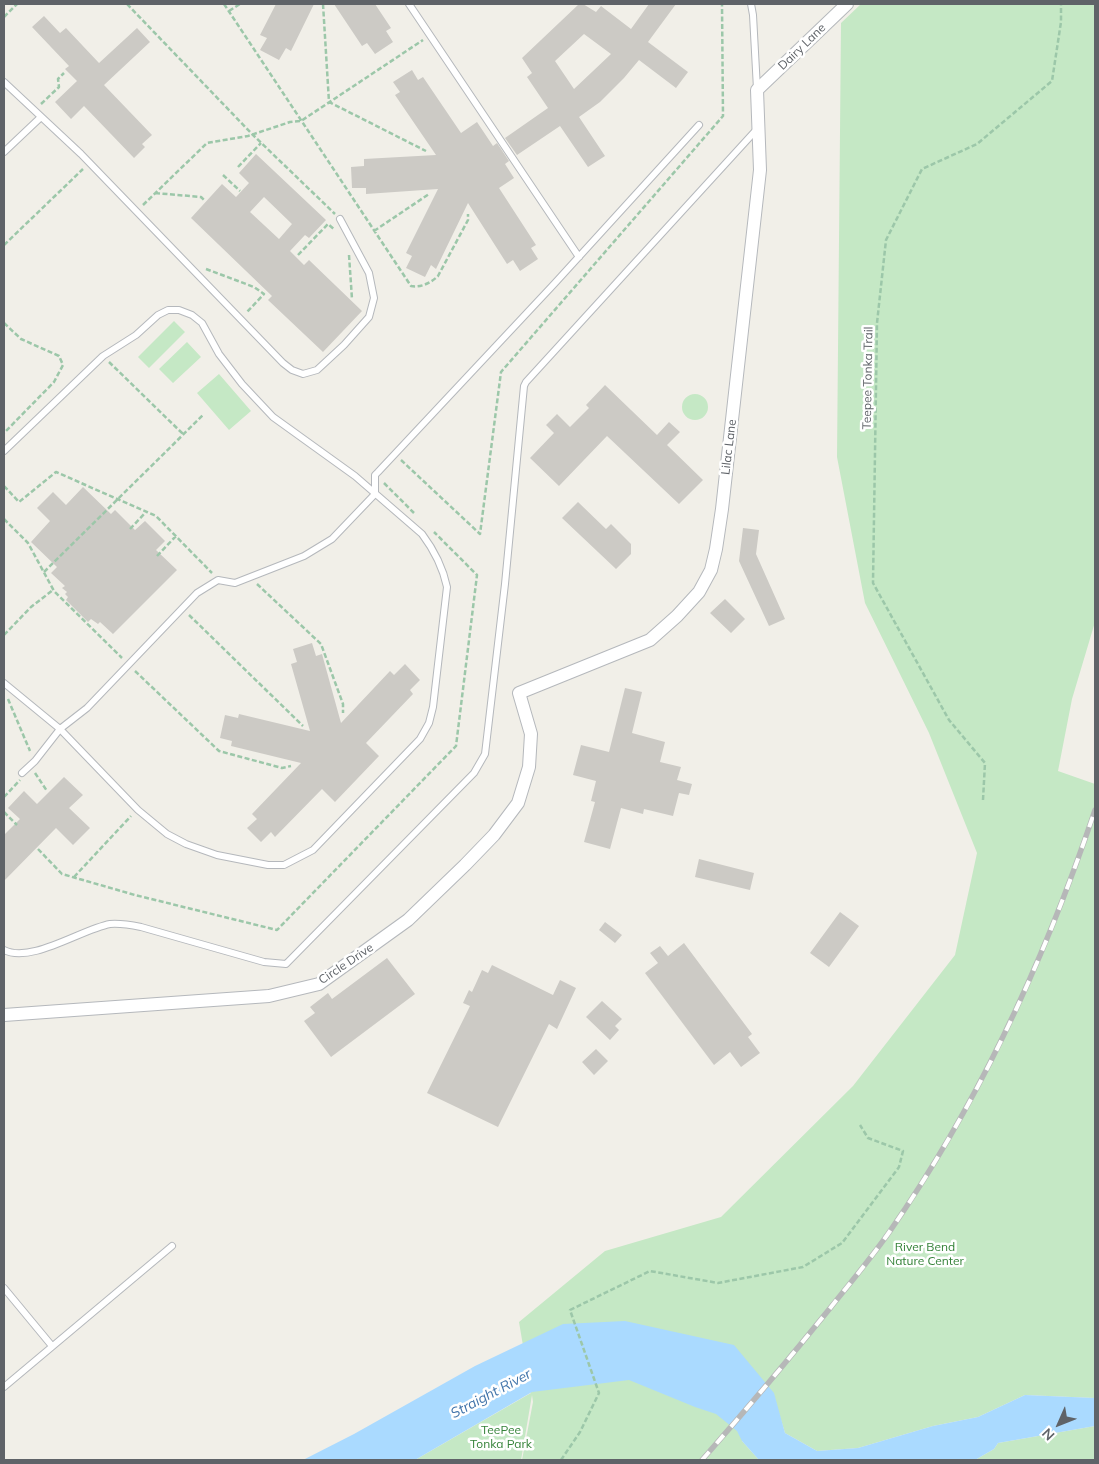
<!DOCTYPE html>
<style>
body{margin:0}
#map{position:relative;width:1099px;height:1464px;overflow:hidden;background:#f1efe8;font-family:Mulish,sans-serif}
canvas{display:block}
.frame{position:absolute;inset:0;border:5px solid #5f6368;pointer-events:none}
.north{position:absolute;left:1034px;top:1399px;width:50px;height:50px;-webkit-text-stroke:4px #fff;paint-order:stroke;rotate:226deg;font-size:14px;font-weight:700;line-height:20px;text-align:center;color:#5f6368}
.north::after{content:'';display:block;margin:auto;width:18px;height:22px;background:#5f6368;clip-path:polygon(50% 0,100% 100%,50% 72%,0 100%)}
</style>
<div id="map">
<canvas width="1099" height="1464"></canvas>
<div class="frame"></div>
<div class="north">N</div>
</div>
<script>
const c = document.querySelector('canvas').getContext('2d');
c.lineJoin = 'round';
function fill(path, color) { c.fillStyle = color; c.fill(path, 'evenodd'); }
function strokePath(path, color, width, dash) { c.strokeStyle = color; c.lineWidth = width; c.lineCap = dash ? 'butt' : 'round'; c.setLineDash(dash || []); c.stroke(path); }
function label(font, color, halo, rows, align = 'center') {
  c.font = font + ' Mulish,sans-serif'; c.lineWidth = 5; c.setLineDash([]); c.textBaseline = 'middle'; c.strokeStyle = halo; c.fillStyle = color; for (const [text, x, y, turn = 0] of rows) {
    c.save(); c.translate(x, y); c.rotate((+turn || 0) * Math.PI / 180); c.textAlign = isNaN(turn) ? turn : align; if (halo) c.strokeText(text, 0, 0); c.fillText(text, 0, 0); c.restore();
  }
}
const green = new Path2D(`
 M861,4h234v618l-23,77 -14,72 37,13v614l-70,-3 -47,22 -45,9 -75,22 -41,3 -32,-18 -12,-39 -31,47 17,19h-237l11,-58 -1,-7 -11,65h-106l116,-67 -12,-71 86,-71 116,-34 132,-131 102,-131 22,-102 -48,-120 -64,-130 -28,-146 4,-434z
 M174,321l11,11 -36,36 -11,-11z
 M187,342l14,15 -28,26 -14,-14z
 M219,374l32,37 -22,19 -32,-37z
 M682 407a13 13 0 1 1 26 0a13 13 0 1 1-26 0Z
 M1095,1426v34h-120l19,-11 4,-6z`);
const water = new Path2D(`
 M625,1321l109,24 40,48 11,40 32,18 41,-3 75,-22 45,-9 47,-22 70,3v28l-97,17 -4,6 -19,11h-216l-17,-19 -5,-10 -21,-17 -21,-7 -66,-27 -97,12 -117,68h-112l51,-26 121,-68 88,-42z`);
const building = new Path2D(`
 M276,4h38l-23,47 -5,-3 -7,12 -19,-10 7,-12 -7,-3z
 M334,4h41l16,24 -5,3 7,11 -18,12 -8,-11 -5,3z
 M579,4h4l13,8 5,-6 30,23 18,-25h27l-28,38 40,30 -12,16 -37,-28 -15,18 -24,24 -21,15 26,39 -17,11 -28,-41 -43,29 -12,-17 43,-30 -21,-31 5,-4 -10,-15zM584,34l27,20 -37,35 -19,-28z
 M44,16l16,17 6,-5 33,35 38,-35 13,14 -46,43 48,50 -10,9 3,3 -11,11 -50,-52 -13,13 -16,-17 22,-21 -12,-12 4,-3 -37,-39z
 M412,70l6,10 5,-3 38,56 16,-11 16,24 4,-3 12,18 -4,3 9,14 -15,10 37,57 -5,3 7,11 -18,12 -7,-11 -6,4 -39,-61 -32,66 -5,-4 -6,12 -19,-9 6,-12 -6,-3 32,-64 -72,5v-6h-14l-1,-21 13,-1v-7l72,-4 -41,-60 5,-3 -7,-10z
 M256,154l70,66 -17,18 -4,-3 -15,16 14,14 5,-5 53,51 -39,41 -55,-52 4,-4 -81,-78 31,-34 14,13 13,-14 -10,-10zM264,197l28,27 -13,15 -29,-27z
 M605,385l52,50 12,-13 11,10 -13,13 36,35 -24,24 -72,-68 -48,50 -29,-28 24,-25 -8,-8 11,-11 13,13 19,-19 -3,-3z
 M83,487l28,27 4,-4 20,20 10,-9 20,20 -9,9 21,20 -64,64 -13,-12 -2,2 -7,-5 -3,3 -22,-22 2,-3 -3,-3 2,-2 -5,-4 3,-2 -14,-13 6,-6 -26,-25 19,-21 -13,-13 16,-16 13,13z
 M578,502l28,27 5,-5 20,20v10l-15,15 -54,-51z
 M743,528l16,2 -3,24 29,65 -16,7 -30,-65z
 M725,599l20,20 -14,14 -21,-20z
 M312,643l4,13 6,-2 19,69 49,-52 4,4 11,-11 15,16 -10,10 3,4 -47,49 13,13 -44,46 -13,-13 -47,48 -4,-5 -10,10 -14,-14 10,-9 -5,-5 49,-51 -70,-17 1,-5 -12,-3 5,-23 13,3 1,-4 71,17 -19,-67 6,-2 -4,-13z
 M625,688l17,4 -10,41 33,9 -5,20 21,5 -4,13 15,4 -3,11 -10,-2 -6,23 -29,-7 -1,5 -22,-6 -11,41 -26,-7 11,-40 -4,-1 5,-20 -23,-6 8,-30 28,7z
 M64,777l19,18 -14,13 21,20 -17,17 -17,-17 -52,53v-46l16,-16 -12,-11 16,-17 13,13z
 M699,859l55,14 -4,17 -55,-13z
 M840,912l19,14 -30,41 -19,-14z
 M605,922l17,13 -7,8 -16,-13z
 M684,943l68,91 -4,3 12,16 -19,14 -11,-15 -16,13 -69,-92 13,-10 -8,-10 10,-7 8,10z
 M387,958l28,36 -84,63 -27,-36 11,-8 -5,-6 18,-14 4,6z
 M492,965l61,30 7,-15 16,8 -19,41 -8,-5 -51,103 -71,-34 43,-87 -7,-3 6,-13 3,2 10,-22 6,3z
 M602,1001l20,18 -7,7 4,4 -9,10 -24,-23z
 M596,1049l12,12 -14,14 -12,-13z`);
const path = new Path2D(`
 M127,4l125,130 83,80
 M224,4l187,282c9,2 20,-3 27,-10l30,-56v-6
 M323,4l6,98 97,49
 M229,11l11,-7
 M4,17l13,-13
 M41,104l18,-17 -1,-8 6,-6
 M238,167l23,-24
 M223,175l17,16
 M155,193l46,4 3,3
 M143,205l64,-62 41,-7 42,-14 11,-1 122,-81
 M374,231l55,-37
 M4,245l79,-76
 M298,255l30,-31 7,6
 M349,255l3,44
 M206,269l48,18 10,7 -17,18
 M4,323l17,16 38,17 4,9 -9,17 -50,51
 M109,362l74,72
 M401,460l79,74 21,-162 222,-256 -1,-112
 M384,483l30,30
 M4,486l15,16 37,-30 100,44 56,57
 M4,519l24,24 26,48 68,67
 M130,529l16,-17
 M157,556l19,-20
 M44,572l160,-158
 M257,584l64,60 22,60v9
 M189,615l114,111
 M4,635l27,-28 22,-17
 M135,671l84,80 63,17 9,-2
 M8,699l22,52
 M35,773l12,18
 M4,797l16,-17
 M983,800l2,-37 -36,-43 -76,-137 4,-260 9,-83 36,-71 55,-25 75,-63 9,-59v-18
 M4,812l13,13
 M38,849l24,25 73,21 142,35 179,-184 21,-171 -43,-43
 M74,877l57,-61
 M561,1460l19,-28 19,-39 -29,-83 80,-39 68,12 85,-16 39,-24 57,-76 4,-16 -35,-13 -8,-13`);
const service = new Path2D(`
 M409,4l170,253
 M751,4l2,11 4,74
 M4,82l77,72 202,209 9,7 11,4 14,-4 27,-25 25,-28 5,-19 -5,-25 -29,-54
 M4,152l37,-35
 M4,451l99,-95 33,-21 22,-20 10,-5h11l13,5 10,8 17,31 23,30 31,33 82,59 67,58c12,16 21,34 25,53l-14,120 -4,16 -9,16 -107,111 -29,15h-16l-51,-10 -31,-11 -19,-10 -29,-24 -78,-81 -56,-46
 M22,773l13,-12 25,-32 27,-21 110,-115 21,-13 17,3 69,-27 28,-17 43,-45v-19l3,-3 177,-189 144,-158
 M4,950c27,14 78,-21 106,-26 11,-1 21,1 31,3l123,35 22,2 188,-191 11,-19 20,-170 19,-198 2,-4 232,-254
 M4,1288l48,58
 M4,1387l168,-141`);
const minor = new Path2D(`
 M4,1015l265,-19 50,-12 89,-64 57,-55 29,-30 24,-32 11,-36 2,-33 -12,-41 131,-53 27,-24 22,-24 12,-22 5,-21 6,-40 38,-339 -3,-80 90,-86`);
const rail = new Path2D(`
 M702,1460c44,-50 87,-101 129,-153 20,-25 41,-50 59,-76 90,-130 155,-272 205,-421`);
const streetNames = [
 ["Dairy Lane",802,47,-44],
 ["Teepee Tonka Trail",868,378,-89],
 ["Lilac Lane",729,447,-83],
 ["Circle Drive",346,964,-34]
];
const parkNames = [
 ["River Bend",925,1247],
 ["Nature Center",925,1261],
 ["TeePee",501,1430],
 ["Tonka Park",501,1444]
];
const waterNames = [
 ["Straight River",491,1394,-28]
];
fill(green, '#c5e8c5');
fill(water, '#aadaff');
fill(building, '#cccac5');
strokePath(service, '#b5b8bc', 8);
strokePath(minor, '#b5b8bc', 14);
strokePath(path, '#9cc7a9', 2.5, [5, 2.5]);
strokePath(service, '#fff', 6);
strokePath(minor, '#fff', 12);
strokePath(rail, '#b6b7b8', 5.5);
strokePath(rail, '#fff', 4, [11]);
label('12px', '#5f6368', '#fff', streetNames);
label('12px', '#348238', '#fff', parkNames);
label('italic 14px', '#4174aa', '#fff', waterNames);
</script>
